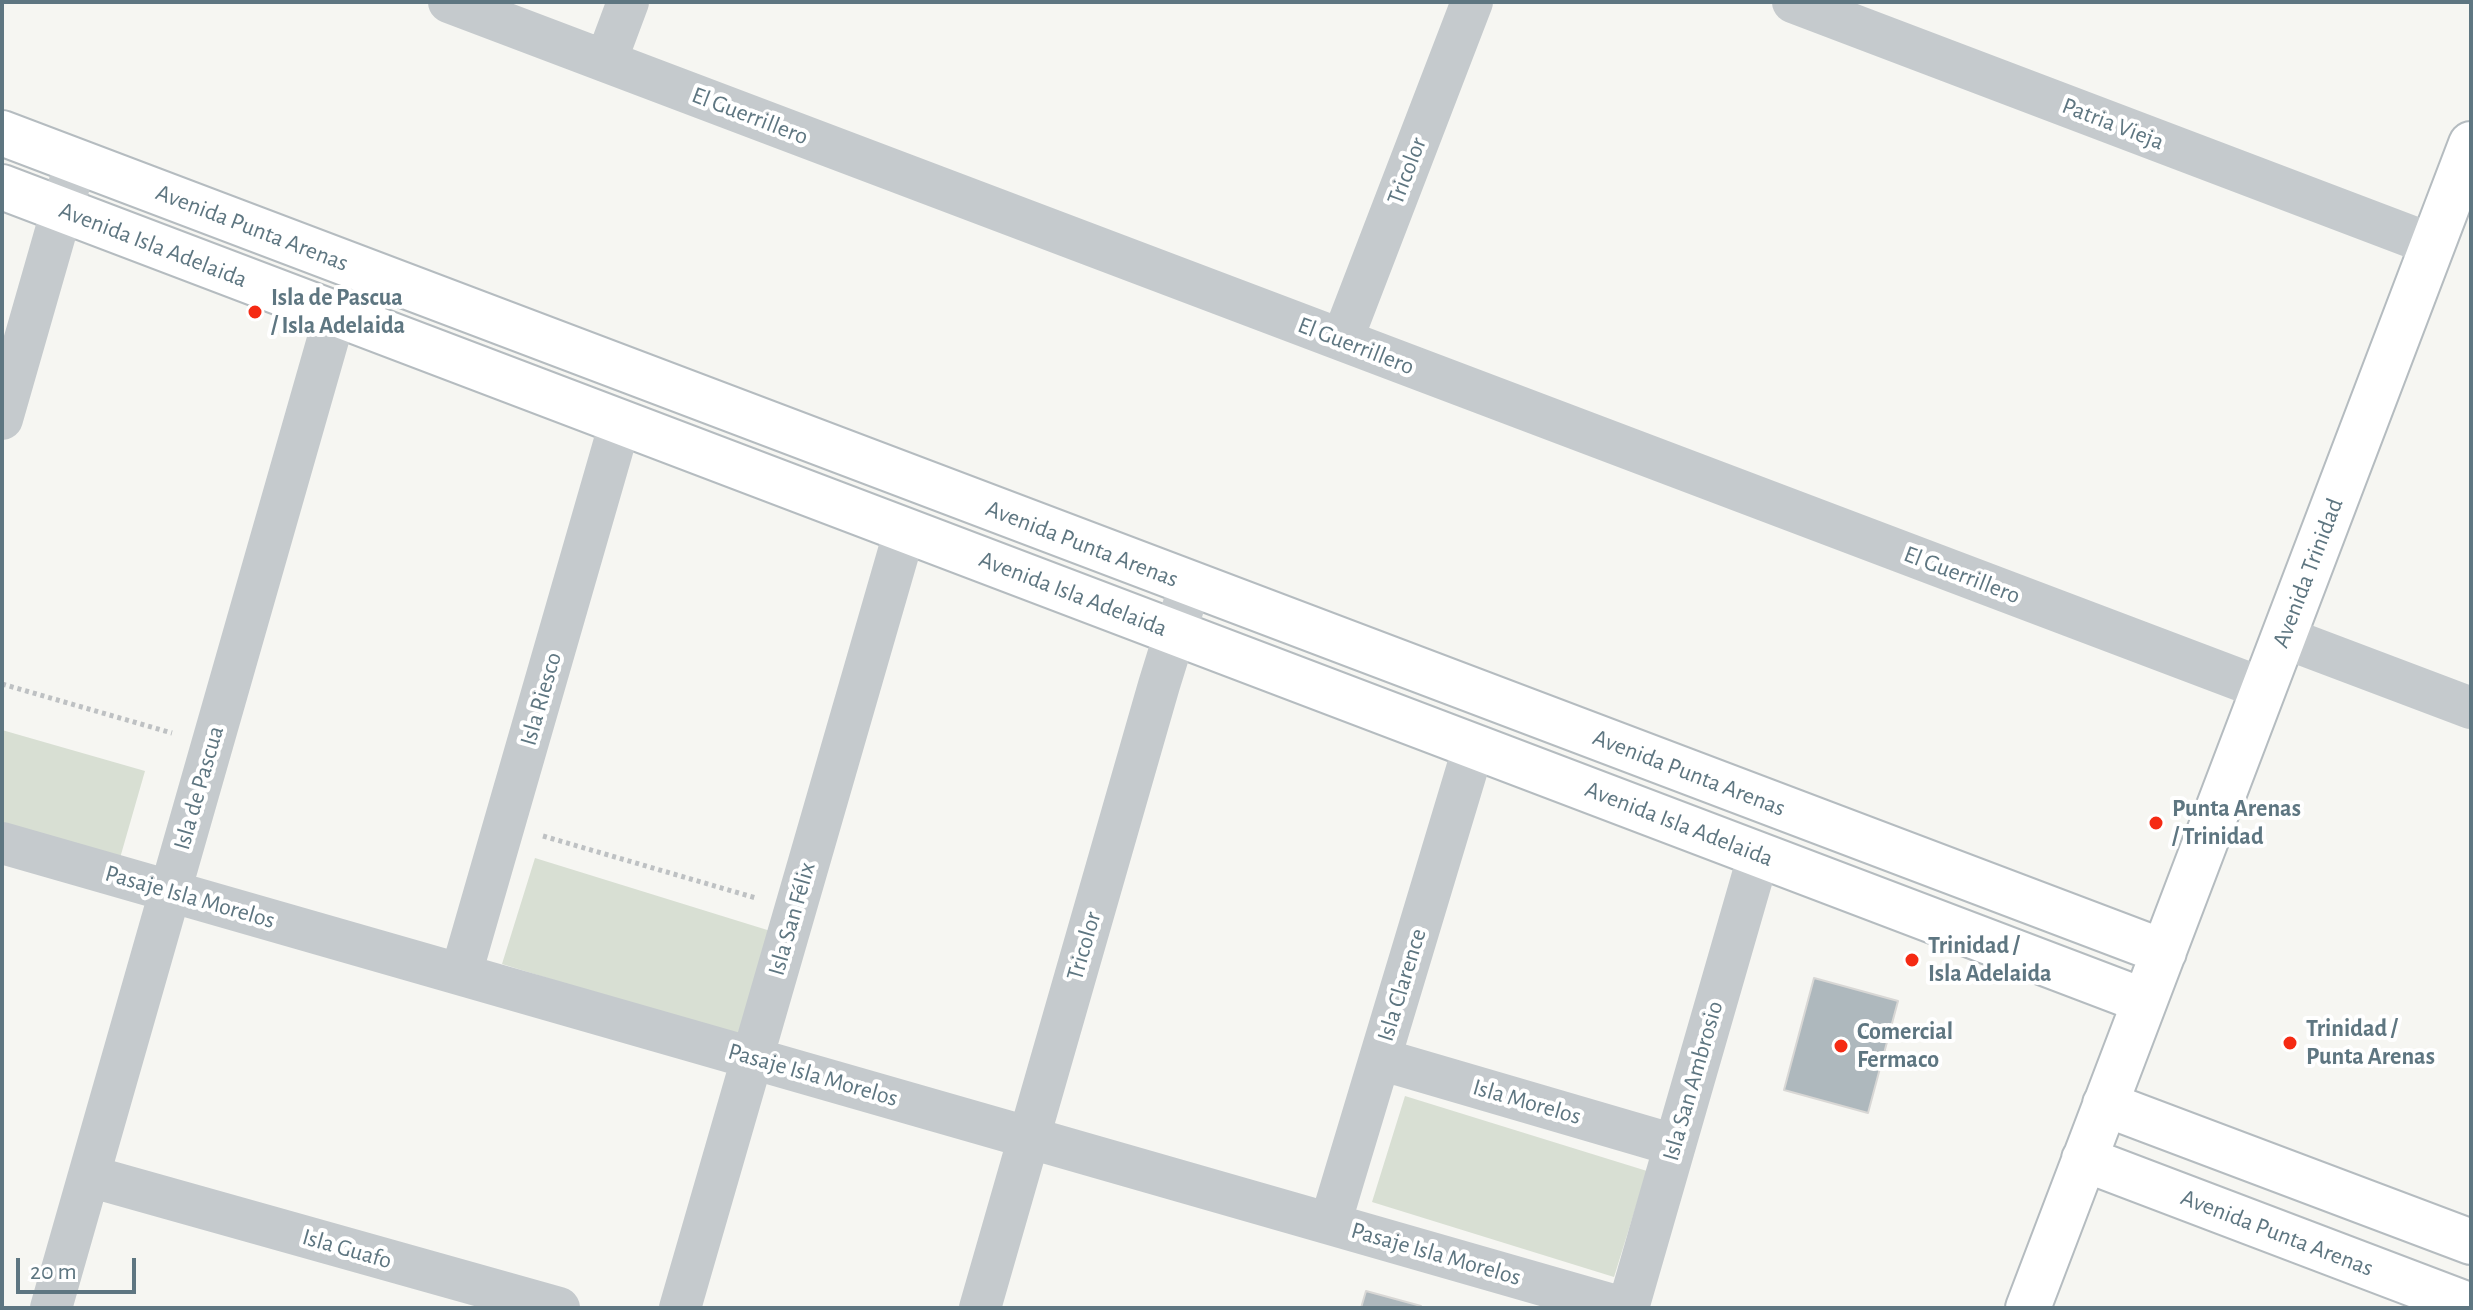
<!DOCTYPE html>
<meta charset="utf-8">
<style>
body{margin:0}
#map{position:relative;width:2473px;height:1310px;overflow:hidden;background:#f6f6f2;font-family:"Alegreya Sans",sans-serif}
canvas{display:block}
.frame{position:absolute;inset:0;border:4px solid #5e7681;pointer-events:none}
.scale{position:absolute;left:16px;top:1258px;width:120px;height:36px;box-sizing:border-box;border:4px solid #5e7681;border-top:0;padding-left:10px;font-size:24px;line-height:28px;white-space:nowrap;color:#5e7681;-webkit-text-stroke:6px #fff;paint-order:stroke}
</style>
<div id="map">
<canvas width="2473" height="1310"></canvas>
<div class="frame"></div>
<div class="scale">20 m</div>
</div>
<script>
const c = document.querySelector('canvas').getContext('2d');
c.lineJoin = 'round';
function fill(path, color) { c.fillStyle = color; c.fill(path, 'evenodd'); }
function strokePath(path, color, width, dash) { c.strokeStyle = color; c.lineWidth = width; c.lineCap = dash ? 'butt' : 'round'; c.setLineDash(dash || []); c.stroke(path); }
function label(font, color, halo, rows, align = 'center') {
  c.font = font + ' "Alegreya Sans",sans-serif'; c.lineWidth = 8; c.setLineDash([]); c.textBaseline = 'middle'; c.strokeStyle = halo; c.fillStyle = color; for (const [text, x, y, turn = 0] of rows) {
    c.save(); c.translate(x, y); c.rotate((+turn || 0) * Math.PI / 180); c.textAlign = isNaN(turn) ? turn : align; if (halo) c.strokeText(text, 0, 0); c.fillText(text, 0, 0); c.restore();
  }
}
const green = new Path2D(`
 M2,730l143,41 -25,87 -118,-33z
 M535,858l242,75 -33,106 -242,-75z
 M1405,1096l242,75 -33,106 -242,-75z`);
const building = new Path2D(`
 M1814,978l84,23 -30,112 -84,-23z
 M1366,1291l55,15 -1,2h-59z`);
const path = new Path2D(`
 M2,684l170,49
 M543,836l213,62`);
const street = new Path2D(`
 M449,2l1815,687
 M1793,2l640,243
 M606,61l22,-59
 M1342,340l130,-338
 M2,419l74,-258
 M2283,637l188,71
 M2,843l1621,465
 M461,974l159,-551
 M1380,1059l294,86
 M89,1176l470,132
 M1330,1224l144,-478
 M51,1308l284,-993
 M680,1308l225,-778
 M980,1308l179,-623 31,-100
 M1628,1308l131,-454`);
const secondary = new Path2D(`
 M2,133l2162,819
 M2,187l2142,814
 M2105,1104l366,138
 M2084,1159l387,147
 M2028,1308l443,-1164`);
const markers = [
 [255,312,8,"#f52a13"],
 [2156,823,8,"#f52a13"],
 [1912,960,8,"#f52a13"],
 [2290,1043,8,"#f52a13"],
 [1841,1046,8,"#f52a13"]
];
const streetNames = [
 ["El Guerrillero",750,116,21],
 ["Patria Vieja",2113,124,21],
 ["Tricolor",1407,171,-69],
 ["Avenida Punta Arenas",252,228,21],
 ["Avenida Isla Adelaida",153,245,21],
 ["El Guerrillero",1356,346,21],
 ["Avenida Punta Arenas",1082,544,21],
 ["Avenida Trinidad",2308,573,-69],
 ["El Guerrillero",1962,575,21],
 ["Avenida Isla Adelaida",1073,594,21],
 ["Isla Riesco",541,699,-74],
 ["Avenida Punta Arenas",1689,773,21],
 ["Isla de Pascua",199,788,-74],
 ["Avenida Isla Adelaida",1679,824,21],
 ["Pasaje Isla Morelos",190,897,16],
 ["Isla San Félix",792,919,-74],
 ["Tricolor",1084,946,-74],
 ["Isla Clarence",1402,985,-73],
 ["Pasaje Isla Morelos",813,1075,16],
 ["Isla San Ambrosio",1693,1081,-74],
 ["Isla Morelos",1527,1102,16],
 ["Avenida Punta Arenas",2277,1233,21],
 ["Isla Guafo",347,1249,16],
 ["Pasaje Isla Morelos",1436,1254,16]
];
const poiNames = [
 ["Isla de Pascua",271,298],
 ["/ Isla Adelaida",271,326],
 ["Punta Arenas",2172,809],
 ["/ Trinidad",2172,837],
 ["Trinidad /",1928,946],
 ["Isla Adelaida",1928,974],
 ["Trinidad /",2306,1029],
 ["Punta Arenas",2306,1057],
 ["Comercial",1857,1032],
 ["Fermaco",1857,1060]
];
fill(green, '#d8dfd3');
fill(building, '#aeb8bd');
strokePath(building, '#d8d7d5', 2);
strokePath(secondary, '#b5bcc0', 48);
strokePath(path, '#bec1c3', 5, [4, 4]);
strokePath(street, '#c5cacd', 42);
strokePath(secondary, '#fff', 44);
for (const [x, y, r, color] of markers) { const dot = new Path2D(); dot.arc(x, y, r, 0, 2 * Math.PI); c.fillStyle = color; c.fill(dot); strokePath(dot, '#fff', 3); }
label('24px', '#5e7681', '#fff', streetNames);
label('bold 24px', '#5e7681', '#fff', poiNames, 'left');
</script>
